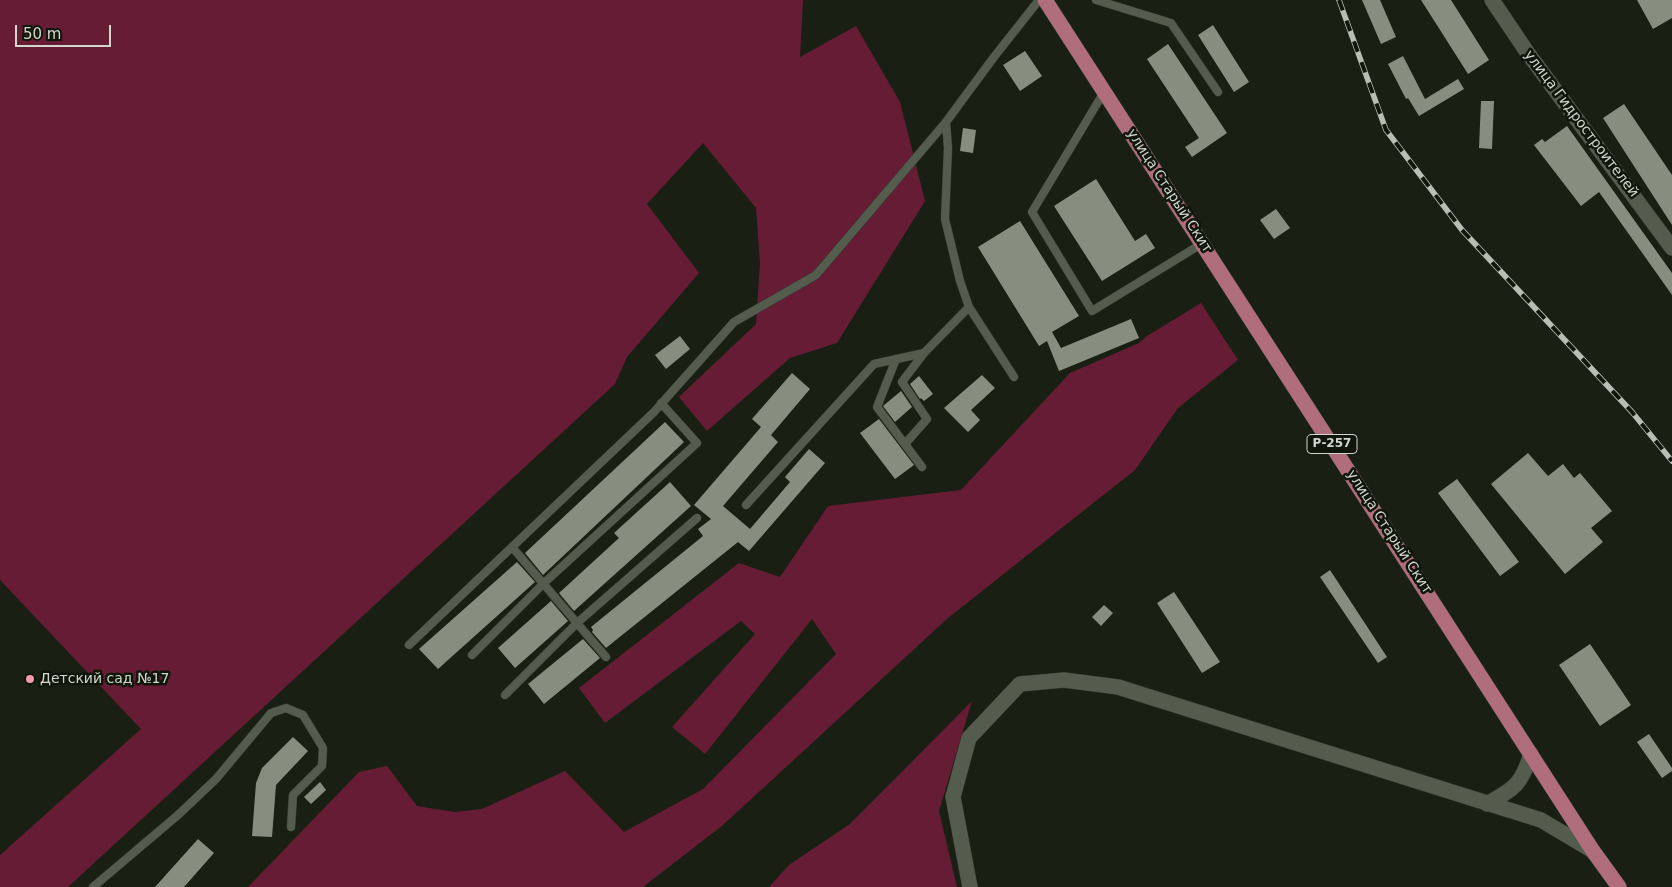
<!DOCTYPE html>
<meta charset="utf-8">
<style>
body{margin:0}
#map{position:relative;width:1672px;height:887px;overflow:hidden;background:#192013;font-family:"DejaVu Sans",sans-serif}
canvas{display:block}
.scale{position:absolute;left:15px;top:25px;width:96px;height:22px;box-sizing:border-box;border:2px solid #d2d7ce;border-top:0;padding-left:6px;font-size:15px;line-height:18px;white-space:nowrap;color:#d2d7ce;-webkit-text-stroke:4px #10170a;paint-order:stroke}
</style>
<div id="map">
<canvas width="1672" height="887"></canvas>
<div class="scale">50 m</div>
</div>
<script>
const c = document.querySelector('canvas').getContext('2d');
c.lineJoin = 'round';
function fill(path, color) { c.fillStyle = color; c.fill(path, 'evenodd'); }
function strokePath(path, color, width, dash) { c.strokeStyle = color; c.lineWidth = width; c.lineCap = dash ? 'butt' : 'round'; c.setLineDash(dash || []); c.stroke(path); }
function label(font, color, halo, rows, align = 'center') {
  c.font = font + ' "DejaVu Sans",sans-serif'; c.lineWidth = 5; c.setLineDash([]); c.textBaseline = 'middle'; c.strokeStyle = halo; c.fillStyle = color; for (const [text, x, y, turn = 0] of rows) {
    c.save(); c.translate(x, y); c.rotate((+turn || 0) * Math.PI / 180); c.textAlign = isNaN(turn) ? turn : align; if (halo) c.strokeText(text, 0, 0); c.fillText(text, 0, 0); c.restore();
  }
}
const green = new Path2D(`
 M0,0h803l-3,57 56,-31 44,76 25,99 -88,142 -47,15 -83,73 -28,-34 77,-73 4,-61 -4,-55 -53,-65 -56,61 52,69 -72,84 -12,27 -547,503h-68v-32l141,-126 -141,-149z
 M1201,303l37,57 -60,48 -43,62 -187,148 -225,207 -80,62h-395l111,-115 28,-6 30,40 37,6 28,-3 83,-38 59,61 79,-43 133,-135 -24,-35 -107,135 -33,-27 83,-93 -14,-13 -136,102 -26,-35 160,-125 41,14 48,-71 133,-16 109,-117 69,-30 8,-7z
 M972,701l-33,110 18,76h-188l20,-22 61,-41z`);
const building = new Path2D(`
 M1362,0h18l16,37 -15,7z
 M1421,0h30l38,60 -21,14z
 M1637,0h35v18l-19,11z
 M1213,25l36,57 -15,10 -36,-57z
 M1168,44l59,89 -35,24 -7,-10 14,-9 -52,-79z
 M1025,51l17,25 -22,15 -17,-26z
 M1403,56l22,43 33,-20 6,10 -45,27 -11,-18 -2,1 -18,-35z
 M1481,101h13l-2,48 -13,-1z
 M1624,104l48,71v50l-69,-107z
 M1567,126l105,147v22l-73,-103 -18,14 -47,-61 8,-6 3,3z
 M963,128l13,2 -3,23 -13,-2z
 M1096,179l39,62 11,-7 9,14 -53,33 -48,-75z
 M1276,209l14,19 -16,11 -14,-19z
 M1020,221l59,95 -27,16 9,16 70,-29 8,19 -80,33 -12,-30 -8,5 -61,-99z
 M680,336l10,13 -24,20 -11,-14z
 M792,373l18,16 -39,46 7,7 -55,64 27,23 40,-47 -5,-5 24,-28 16,14 -76,88 -11,-9 -132,106 -14,-16 1,-2 -2,-3 112,-91 -5,-7 13,-10 -17,-14 67,-78 -9,-8z
 M982,375l13,13 -24,22 9,10 -12,12 -24,-24z
 M919,376l14,18 -9,7 -3,-3 -1,1 -10,-15z
 M901,391l11,16 -17,15 -12,-16z
 M879,419l35,46 -19,14 -35,-46z
 M665,422l19,20 -141,133 -18,-22z
 M1528,453l20,23 15,-12 11,14 6,-5 32,38 -21,17 12,14 -38,32 -74,-90z
 M1457,479l62,83 -19,14 -62,-83z
 M670,482l21,24 -117,105 -15,-18 60,-55 -5,-5z
 M517,562l18,20 -97,87 -19,-20z
 M1330,570l57,87 -9,6 -58,-86z
 M1174,592l46,70 -18,11 -45,-70z
 M551,601l17,20 -53,47 -17,-20z
 M1104,605l9,8 -12,13 -9,-9z
 M583,639l17,19 -56,46 -16,-20z
 M1590,644l41,61 -31,21 -41,-61z
 M1649,734l23,34v3l-10,7 -25,-36z
 M293,737l15,14 -32,34 -4,52 -20,-1 4,-53 6,-15z
 M320,782l6,8 -15,14 -7,-7z
 M198,839l16,14 -30,34h-29z`);
const service = new Path2D(`
 M1096,0l75,23 47,69
 M1104,92l-72,120 60,99 111,-68
 M969,307l45,70
 M896,359l-19,48 45,60
 M905,444l22,-25 -25,-37 22,-29
 M746,505l128,-141 50,-11 45,-46 -9,-26 -15,-62 3,-71 -2,-26 48,-65 45,-57
 M512,547l94,110
 M409,645l245,-233 80,-90 82,-47 130,-153
 M472,655l72,-72 153,-140 -36,-40
 M505,695l72,-72 120,-105
 M93,887l85,-72 38,-36 55,-66 15,-5 17,7 20,33 -1,18 -29,29 -2,32`);
const minor = new Path2D(`
 M1492,0l35,52 145,196
 M1487,804c28,-16 34,-19 44,-50
 M970,887l-17,-90 16,-59 51,-54 44,-4 54,7 423,133 52,31`);
const trunk = new Path2D(`
 M1045,0l548,851 26,36`);
const rail = new Path2D(`
 M1339,0l47,130 76,100 170,182 40,49`);
const markers = [
 [30,679,5,"#f29aaf"]
];
const shields = [
 [1332,444,50]
];
const shieldNames = [
 ["Р-257",1332,444]
];
const streetNames = [
 ["улица Гидростроителей",1581,124,53],
 ["улица Старый Скит",1169,191,57],
 ["улица Старый Скит",1389,532,57]
];
const poiNames = [
 ["Детский сад №17",40,679]
];
fill(green, '#661c35');
fill(building, '#868f7f');
strokePath(service, '#363a33', 9);
strokePath(minor, '#363a33', 16);
strokePath(trunk, '#363a33', 16);
strokePath(service, '#535c4d', 8);
strokePath(minor, '#535c4d', 15);
strokePath(trunk, '#b06e7c', 15);
strokePath(rail, '#b9beb4', 5.5);
strokePath(rail, '#10170a', 4, [11]);
for (const [x, y, r, color] of markers) { const dot = new Path2D(); dot.arc(x, y, r, 0, 2 * Math.PI); c.fillStyle = color; c.fill(dot); strokePath(dot, '#10170a', 2); }
for (const [x, y, w] of shields) { const box = new Path2D(); box.roundRect(x - w / 2, y - 9.5, w, 19, 4); c.fillStyle = '#10170a'; c.fill(box); strokePath(box, '#d2d7ce', 1); }
label('bold 12px', '#d2d7ce', null, shieldNames);
label('14px', '#d2d7ce', '#10170a', streetNames);
label('14px', '#d2d7ce', '#10170a', poiNames, 'left');
</script>
